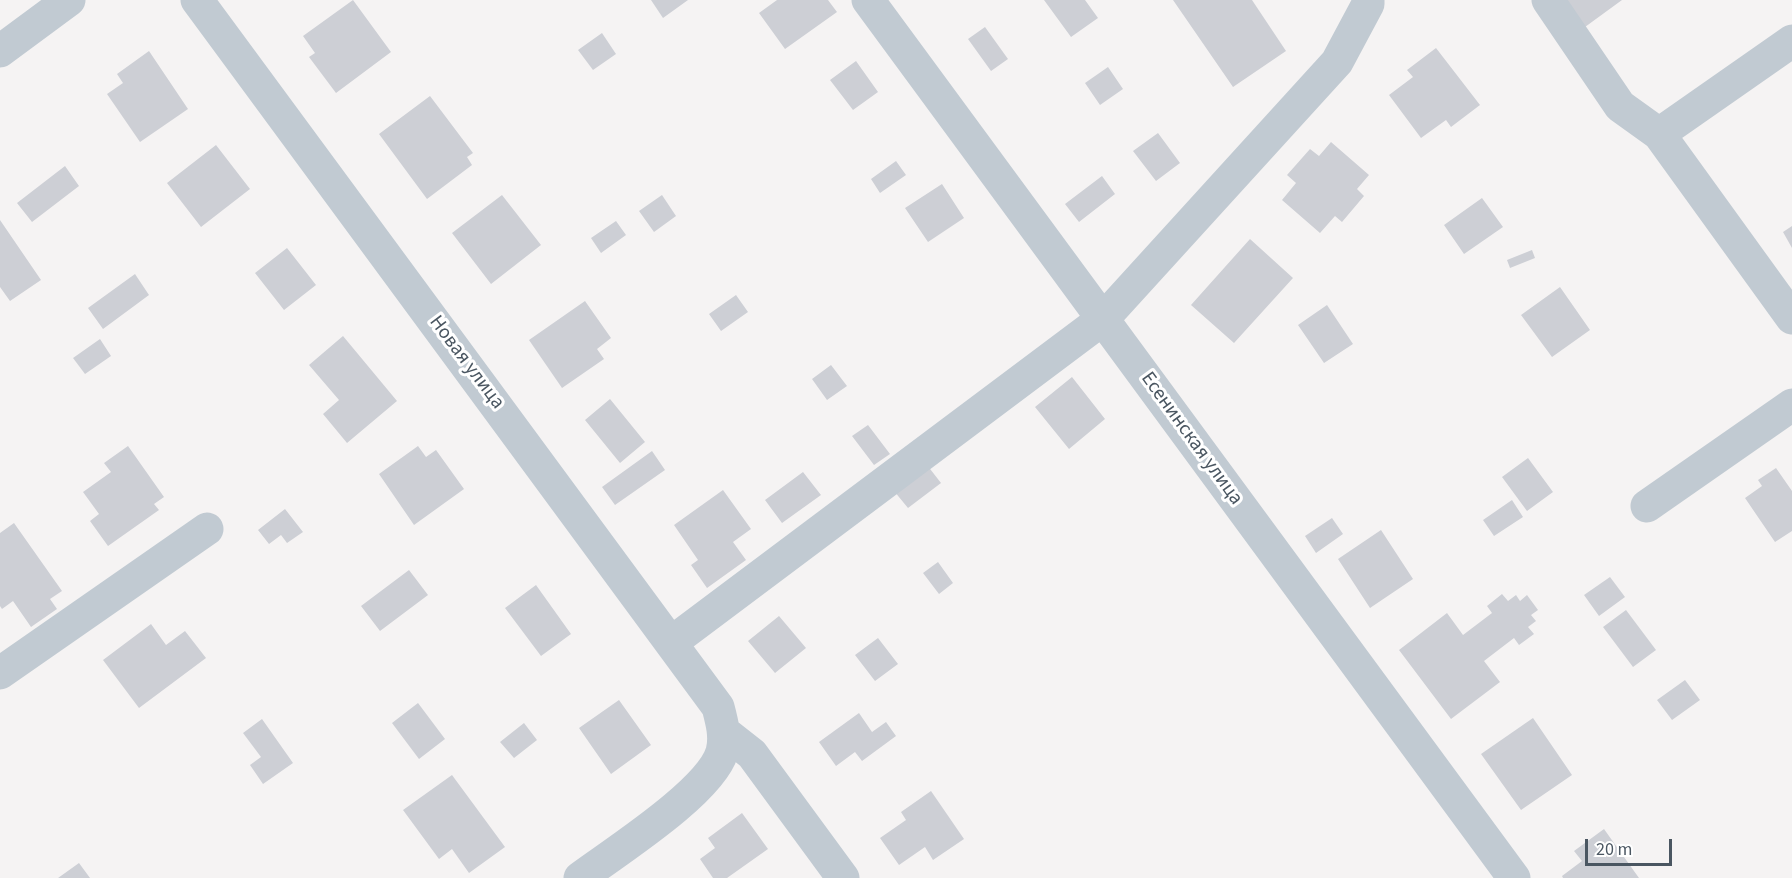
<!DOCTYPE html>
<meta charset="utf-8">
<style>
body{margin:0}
#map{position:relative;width:1792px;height:878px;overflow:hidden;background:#f5f3f3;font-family:"Source Sans 3",sans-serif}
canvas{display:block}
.scale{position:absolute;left:1585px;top:839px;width:87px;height:27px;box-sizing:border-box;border:3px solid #4a5661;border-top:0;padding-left:8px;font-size:18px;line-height:21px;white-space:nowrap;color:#4a5661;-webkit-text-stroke:4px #fff;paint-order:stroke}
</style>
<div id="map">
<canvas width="1792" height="878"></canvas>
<div class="scale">20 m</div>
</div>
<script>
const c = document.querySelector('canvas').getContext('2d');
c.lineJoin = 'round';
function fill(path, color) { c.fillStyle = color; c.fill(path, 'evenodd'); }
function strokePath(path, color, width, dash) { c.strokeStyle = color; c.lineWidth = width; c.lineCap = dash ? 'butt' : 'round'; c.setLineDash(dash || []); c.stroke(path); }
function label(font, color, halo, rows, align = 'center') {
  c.font = font + ' "Source Sans 3",sans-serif'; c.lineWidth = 6; c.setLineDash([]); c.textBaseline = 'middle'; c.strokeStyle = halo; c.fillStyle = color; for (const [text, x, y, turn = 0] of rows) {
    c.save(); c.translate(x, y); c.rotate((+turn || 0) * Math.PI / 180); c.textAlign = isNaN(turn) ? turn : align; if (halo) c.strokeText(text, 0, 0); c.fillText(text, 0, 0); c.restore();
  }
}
const building = new Path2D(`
 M353,0l38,52 -55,41 -27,-36 6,-4 -12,-17z
 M651,0h37l-25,18z
 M777,0h51l9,12 -52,37 -26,-36z
 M1044,0h41l13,18 -27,19z
 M1173,0h79l34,51 -53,36z
 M1565,0h57l-37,27z
 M985,27l23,32 -17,12 -23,-32z
 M602,33l14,21 -23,16 -15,-20z
 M1436,48l44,57 -29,22 -5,-7 -25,18 -32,-43 24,-18 -6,-7z
 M149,51l39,58 -48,33 -33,-48 16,-11 -6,-9z
 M856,61l22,31 -25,18 -23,-30z
 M1108,67l15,22 -23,16 -15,-22z
 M430,96l43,57 -6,4 5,8 -45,34 -48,-65z
 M1158,133l22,30 -24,18 -23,-30z
 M1331,142l38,33 -12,14 7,7 -22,26 -7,-6 -15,17 -38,-33 14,-17 -9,-8 23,-26 9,7z
 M216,145l34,44 -49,38 -34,-44z
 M896,161l10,14 -26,18 -9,-14z
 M65,166l14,20 -47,36 -15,-19z
 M1102,176l13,18 -36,28 -14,-18z
 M942,184l22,34 -36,24 -23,-34z
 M502,195l39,50 -50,39 -39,-51z
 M662,195l14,21 -22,16 -15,-21z
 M1482,198l21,29 -39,27 -20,-29z
 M0,220l41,60 -31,21 -10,-14z
 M616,221l10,14 -25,18 -10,-15z
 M1792,226v22l-9,-16z
 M1250,239l43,39 -59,65 -43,-38z
 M287,248l29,37 -32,25 -29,-37z
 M1532,250l3,8 -25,10 -3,-8z
 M135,274l14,21 -46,34 -15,-21z
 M1560,287l30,43 -38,27 -31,-42z
 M736,295l12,17 -27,19 -12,-17z
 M585,301l26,37 -14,11 7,10 -42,29 -33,-48z
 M1327,305l26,39 -29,19 -26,-38z
 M343,336l54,65 -50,42 -24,-29 16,-14 -30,-35z
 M100,339l11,17 -26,18 -12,-16z
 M831,365l16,21 -20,14 -15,-21z
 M1072,377l33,42 -36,30 -34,-42z
 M610,399l35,43 -25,21 -35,-43z
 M868,425l22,29 -16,11 -22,-29z
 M128,446l36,51 -10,7 5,6 -51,36 -18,-25 9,-7 -16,-22 28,-20 -7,-9z
 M418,446l8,11 10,-7 28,39 -50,36 -35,-51z
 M652,451l13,19 -50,35 -13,-18z
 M1528,458l25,34 -26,19 -25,-34z
 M927,465l14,18 -33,25 -14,-17z
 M1776,468l16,23v40l-17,11 -30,-44 17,-12 -4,-6z
 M803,472l18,23 -39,28 -17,-23z
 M723,490l28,39 -18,13 13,18 -39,28 -16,-23 7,-5 -24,-35z
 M1512,500l11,17 -29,19 -11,-16z
 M285,509l18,23 -16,11 -6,-8 -12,9 -11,-14z
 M1332,518l11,16 -27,19 -11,-17z
 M14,523l48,68 -12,8 7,10 -26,18 -18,-26 -11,8 -2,-3v-73z
 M1381,530l32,49 -43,29 -32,-49z
 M938,562l15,21 -14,11 -16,-21z
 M409,570l19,25 -48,36 -19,-25z
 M1610,577l15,20 -26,19 -15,-21z
 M536,585l35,49 -30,22 -36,-48z
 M1502,594l6,7 8,-6 4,6 7,-6 11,15 -7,5 5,6 -8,6 6,7 -15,11 -5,-7 -30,23 16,21 -49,37 -52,-69 48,-37 16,22 29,-22 -5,-7z
 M1626,610l30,40 -23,17 -30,-40z
 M779,616l27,32 -31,25 -27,-32z
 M151,624l15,21 19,-14 21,27 -67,50 -36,-48z
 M878,638l20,26 -23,17 -20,-26z
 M1685,680l15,20 -28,20 -15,-20z
 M619,700l32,45 -40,29 -32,-46z
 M418,703l27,36 -26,20 -27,-36z
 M859,713l13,19 14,-10 10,14 -34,25 -7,-9 -19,14 -17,-24z
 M1533,718l39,57 -51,35 -40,-56z
 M262,719l31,44 -30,21 -13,-19 11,-8 -18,-24z
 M524,723l13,17 -23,18 -14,-16z
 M452,775l53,72 -36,26 -17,-24 -13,10 -36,-49z
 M931,791l33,48 -31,21 -8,-13 -26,18 -19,-27 26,-18 -5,-8z
 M742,813l26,36 -41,29h-14l-13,-19 15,-11 -7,-10z
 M1604,829l35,49h-76l-1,-2 20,-15 -8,-10z
 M79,863l11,15h-32z`);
const minor = new Path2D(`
 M197,0l521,707c4,15 8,30 4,45 -12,40 -107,100 -142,126
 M868,0l646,878
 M1548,0l72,106 39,28 133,184
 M0,51l69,-51
 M1659,134l133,-93
 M1647,506l145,-101
 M672,642l431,-323 234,-257 31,-58v-4
 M0,673l207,-144
 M724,732l28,22 91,124`);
const streetNames = [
 ["Новая улица",466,363,53],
 ["Есенинская улица",1191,439,54]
];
fill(building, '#cdcfd5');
strokePath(minor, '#c1cad2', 33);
label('20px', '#4a5661', '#fff', streetNames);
</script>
